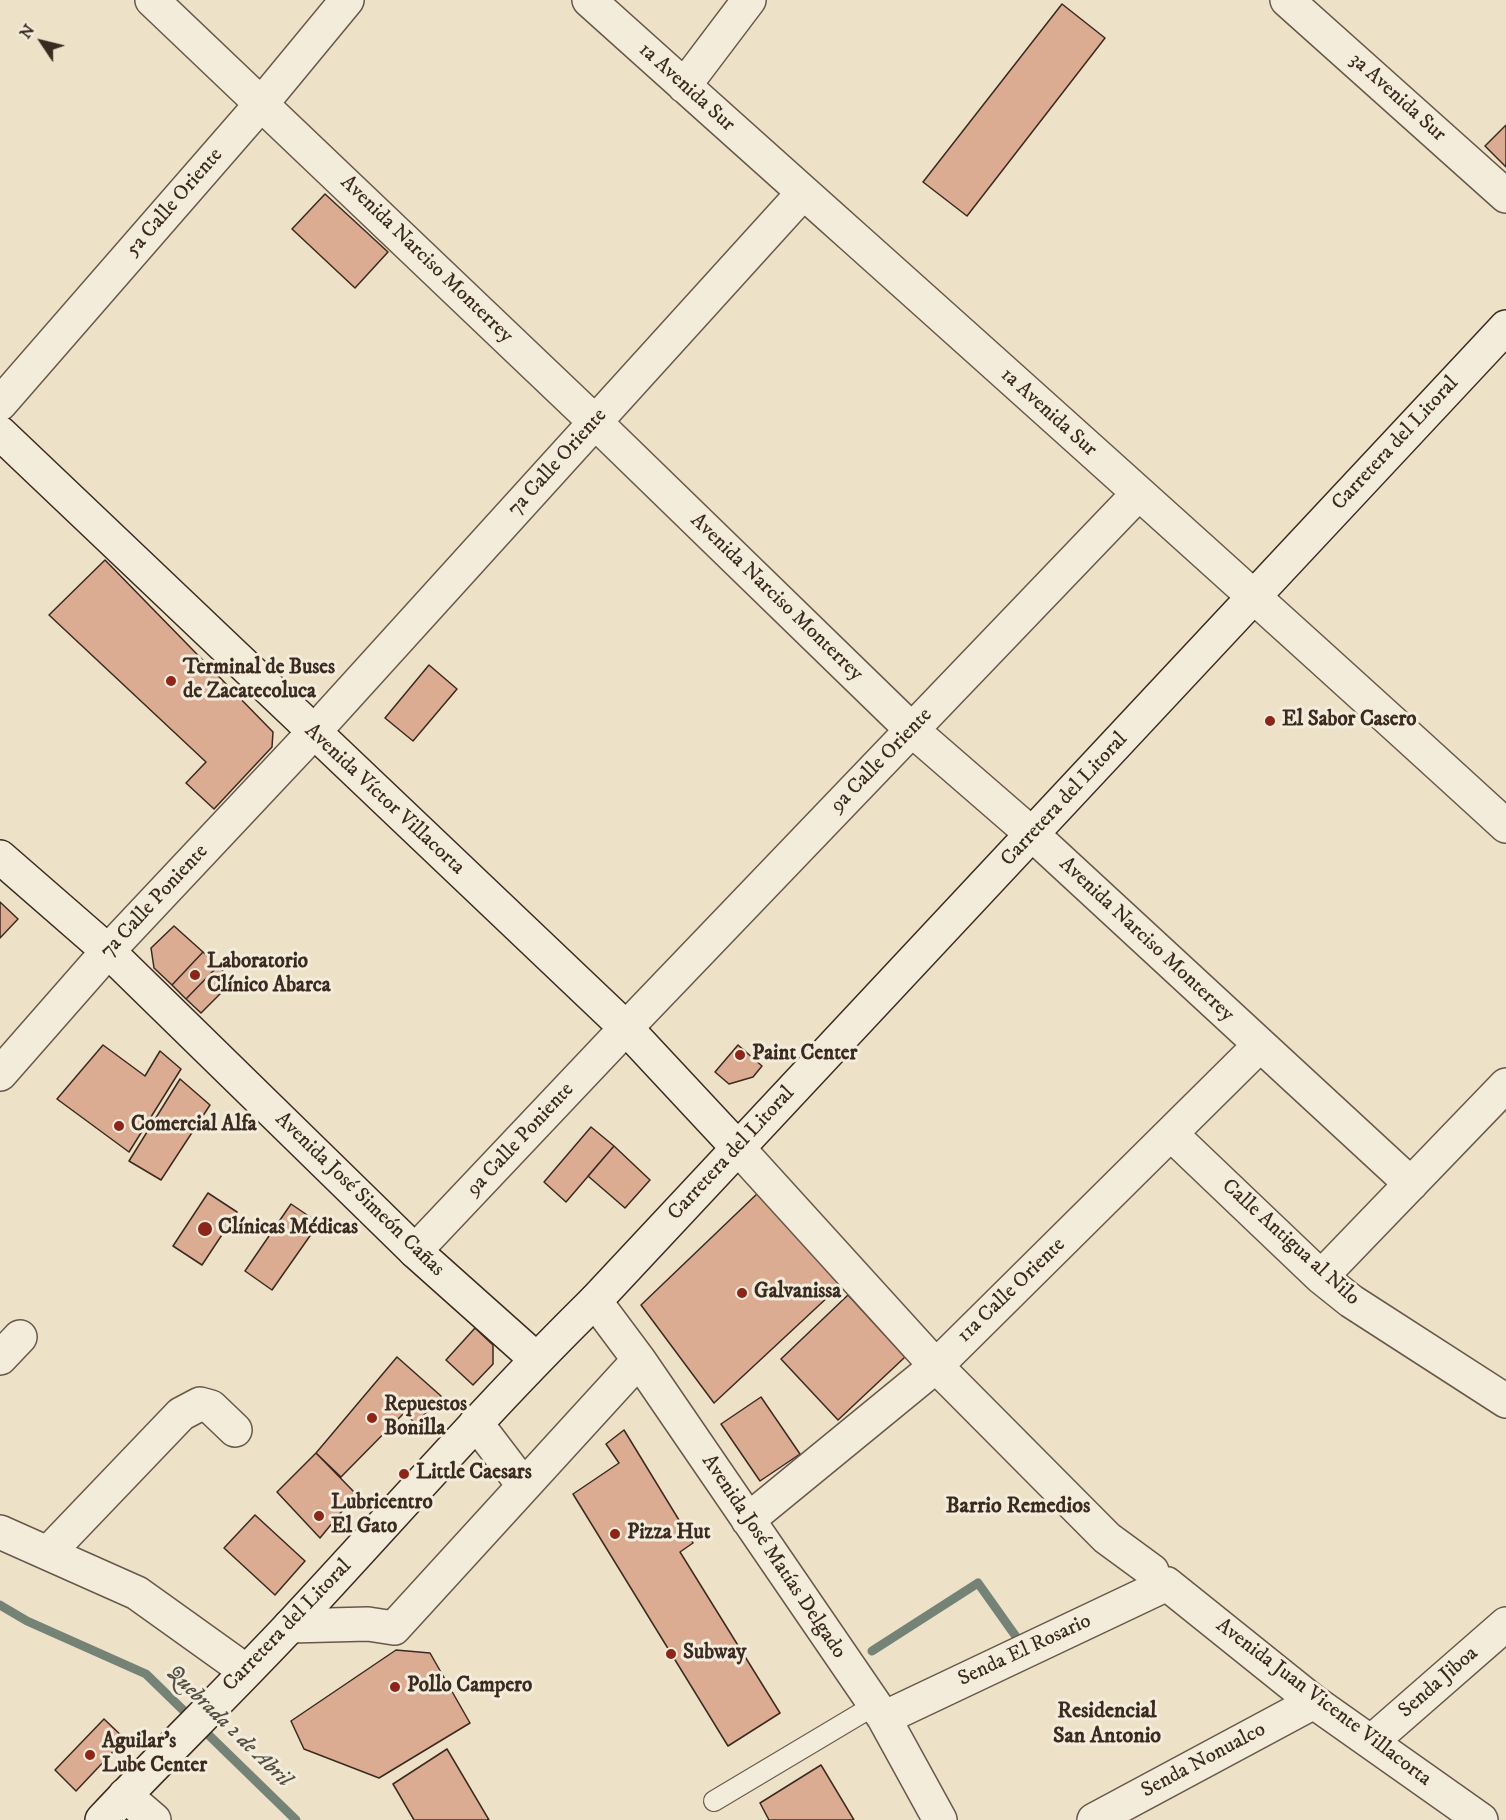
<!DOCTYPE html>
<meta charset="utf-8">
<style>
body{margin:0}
#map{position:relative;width:1506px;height:1820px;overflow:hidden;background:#ede1c7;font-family:"IM FELL DW Pica",serif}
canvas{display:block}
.north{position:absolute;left:12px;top:12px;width:60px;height:60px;-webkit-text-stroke:4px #f3ecdb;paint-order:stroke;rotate:305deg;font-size:16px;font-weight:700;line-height:24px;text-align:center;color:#3b2a20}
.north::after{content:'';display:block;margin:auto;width:21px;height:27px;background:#3b2a20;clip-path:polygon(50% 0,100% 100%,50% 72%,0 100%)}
</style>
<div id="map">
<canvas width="1506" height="1820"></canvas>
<div class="north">N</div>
</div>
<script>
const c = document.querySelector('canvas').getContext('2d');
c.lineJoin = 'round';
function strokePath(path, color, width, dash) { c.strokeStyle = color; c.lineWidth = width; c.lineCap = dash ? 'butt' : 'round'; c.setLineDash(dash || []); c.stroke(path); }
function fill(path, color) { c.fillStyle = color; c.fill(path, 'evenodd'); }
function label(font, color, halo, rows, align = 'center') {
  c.font = font + ' "IM FELL DW Pica",serif'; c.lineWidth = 6; c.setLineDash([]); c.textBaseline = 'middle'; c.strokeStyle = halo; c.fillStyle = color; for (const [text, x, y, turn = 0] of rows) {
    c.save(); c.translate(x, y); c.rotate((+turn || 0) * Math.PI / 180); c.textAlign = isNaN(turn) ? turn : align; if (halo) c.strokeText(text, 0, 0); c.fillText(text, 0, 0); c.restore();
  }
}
const stream = new Path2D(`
 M0,1605l27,16 119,53 150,146
 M872,1651l106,-68 44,62`);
const building = new Path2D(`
 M1062,4l43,34 -138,178 -44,-34z
 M1506,125v42l-21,-21z
 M325,194l63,58 -33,36 -63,-59z
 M105,560l168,172 -1,15 -58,62 -28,-26 20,-21 -157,-147z
 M429,665l28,24 -44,52 -28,-23z
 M0,902l18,17 -18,19z
 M174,926l29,26 -31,33 -18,-17 -3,-20z
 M203,952l15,14 -32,33 -14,-14z
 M218,966l15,15 -32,32 -15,-14z
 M103,1045l42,31 15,-25 21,18 -52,83 -72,-53z
 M738,1045l24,21 -9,11 -24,7 -14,-12z
 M180,1079l30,26 -49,75 -32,-19z
 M591,1127l23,19 -48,56 -22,-20z
 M614,1146l36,34 -25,28 -37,-32z
 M759,1192l85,90 -130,121 -73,-98z
 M208,1193l29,19 -35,53 -29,-19z
 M291,1204l28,19 -47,67 -27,-19z
 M848,1295l57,62 -67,63 -57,-61z
 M475,1328l18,17v19l-20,21 -27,-25z
 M397,1357l44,39 -25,28 -12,-11 -63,64 -25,-24z
 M761,1397l39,57 -40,27 -39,-57z
 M624,1430l69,113 -13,9 100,161 -52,33 -155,-252 46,-31 -13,-19z
 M316,1453l40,41 -36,44 -43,-46z
 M255,1515l50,46 -30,34 -51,-47z
 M396,1650l34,3 40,70 -91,55 -75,-29 -13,-28z
 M104,1719l21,20 -49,52 -21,-21z
 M447,1749l42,71h-75l-21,-36z
 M821,1765l33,55h-85l-9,-17z`);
const lane = new Path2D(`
 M714,1801l161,-96`);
const street = new Path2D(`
 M152,0l443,422 317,308 121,105 378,349
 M589,0c306,275 614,548 917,826
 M1287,0l219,196
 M684,86l65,-86
 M0,404l262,-301 85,-103
 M0,1074l108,-123 205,-218 490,-540
 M1171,1134l150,143 30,24 155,100
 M737,1147l199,219 171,172 45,33
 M415,1251l211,-223 512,-534
 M1321,1277l185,-192
 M595,1301l44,59 245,358 56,102
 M0,1358l20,-21
 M476,1423l48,63
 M748,1520l188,-154 324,-321
 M0,1532l137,61 109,78
 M48,1553l133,-139 19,-10 11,3 24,23
 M290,1626l78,-2 26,4 245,-268
 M884,1718l283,-134 147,118 167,118
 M1371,1742l135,-118
 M125,1795l29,25
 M1094,1820l220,-118`);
const secondary = new Path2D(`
 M0,433l626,595 111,119
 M0,857l108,94 307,300 121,108
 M102,1820c62,-66 127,-129 189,-195 101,-108 198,-220 304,-324l911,-974`);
const markers = [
 [171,681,6,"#8f2418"],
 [1270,721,6,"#8f2418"],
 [195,975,6,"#8f2418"],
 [740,1055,6,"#8f2418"],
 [119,1126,6,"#8f2418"],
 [205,1229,8,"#8f2418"],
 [742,1293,6,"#8f2418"],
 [372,1418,6,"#8f2418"],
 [404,1474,6,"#8f2418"],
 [319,1516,6,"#8f2418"],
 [615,1534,6,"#8f2418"],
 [671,1654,6,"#8f2418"],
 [395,1687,6,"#8f2418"],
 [90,1755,6,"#8f2418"]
];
const streetNames = [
 ["1a Avenida Sur",686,88,42],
 ["3a Avenida Sur",1397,98,42],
 ["5a Calle Oriente",175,203,-49],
 ["Avenida Narciso Monterrey",426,260,44],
 ["1a Avenida Sur",1048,413,42],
 ["Carretera del Litoral",1396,444,-47],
 ["7a Calle Oriente",558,463,-48],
 ["Avenida Narciso Monterrey",776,598,44],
 ["9a Calle Oriente",882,761,-46],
 ["Avenida Víctor Villacorta",384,800,43],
 ["Carretera del Litoral",1065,800,-47],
 ["7a Calle Poniente",155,902,-47],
 ["Avenida Narciso Monterrey",1146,940,43],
 ["9a Calle Poniente",521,1140,-47],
 ["Carretera del Litoral",732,1154,-47],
 ["Avenida José Simeón Cañas",359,1195,44],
 ["Calle Antigua al Nilo",1290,1243,42],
 ["11a Calle Oriente",1012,1291,-44],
 ["Avenida José Matías Delgado",773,1557,56],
 ["Carretera del Litoral",288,1626,-46],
 ["Senda El Rosario",1025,1651,-25],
 ["Senda Jiboa",1439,1683,-41],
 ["Avenida Juan Vicente Villacorta",1323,1703,37],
 ["Senda Nonualco",1204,1761,-28]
];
const poiNames = [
 ["Terminal de Buses",183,669],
 ["de Zacatecoluca",183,693],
 ["El Sabor Casero",1282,721],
 ["Laboratorio",207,963],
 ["Clínico Abarca",207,987],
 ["Paint Center",752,1055],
 ["Comercial Alfa",131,1126],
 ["Clínicas Médicas",218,1229],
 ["Galvanissa",754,1293],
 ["Repuestos",384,1406],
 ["Bonilla",384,1430],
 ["Little Caesars",416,1474],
 ["Lubricentro",331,1504],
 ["El Gato",331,1528],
 ["Pizza Hut",627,1534],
 ["Subway",683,1654],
 ["Pollo Campero",407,1687],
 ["Aguilar's",102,1743],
 ["Lube Center",102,1767]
];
const neighbourhoodNames = [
 ["Barrio Remedios",1018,1507],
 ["Residencial",1107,1712],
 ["San Antonio",1107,1737]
];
const waterNames = [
 ["Quebrada 2 de Abril",228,1727,44]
];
strokePath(stream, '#748375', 9);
fill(building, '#dcac92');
strokePath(building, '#3b2a20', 1.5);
strokePath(lane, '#68584a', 22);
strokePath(street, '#68584a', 36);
strokePath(secondary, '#3b2a20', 36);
strokePath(lane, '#f3ecdb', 20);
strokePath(street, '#f3ecdb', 33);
strokePath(secondary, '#f3ecdb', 33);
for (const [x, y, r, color] of markers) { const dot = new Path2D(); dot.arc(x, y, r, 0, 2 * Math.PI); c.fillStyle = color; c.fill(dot); strokePath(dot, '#f3ecdb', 2); }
label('21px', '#3b2a20', '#f3ecdb', streetNames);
label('bold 21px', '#3b2a20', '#f3ecdb', poiNames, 'left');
label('bold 22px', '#3b2a20', '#f3ecdb', neighbourhoodNames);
label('italic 22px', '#534f44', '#f3ecdb', waterNames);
</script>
